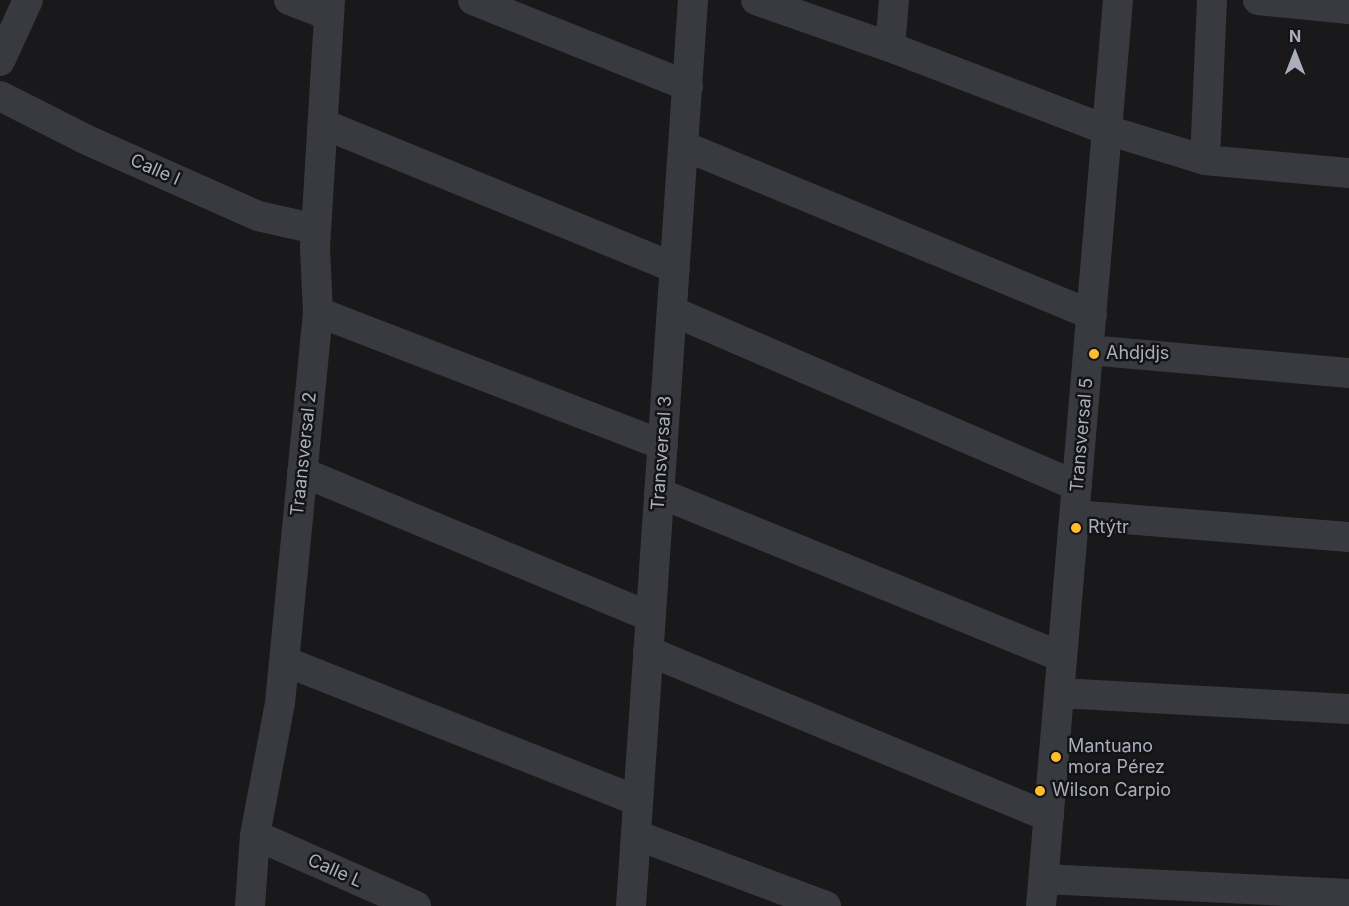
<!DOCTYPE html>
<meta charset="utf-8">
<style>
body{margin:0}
#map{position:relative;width:1349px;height:906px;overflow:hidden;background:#19191b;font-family:Inter,sans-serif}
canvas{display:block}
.north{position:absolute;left:1265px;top:24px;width:60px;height:60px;-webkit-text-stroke:4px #141316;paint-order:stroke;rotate:0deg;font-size:16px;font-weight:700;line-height:24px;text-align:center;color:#aaafbb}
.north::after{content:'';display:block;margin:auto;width:21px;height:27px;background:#aaafbb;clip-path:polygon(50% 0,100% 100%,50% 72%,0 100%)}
</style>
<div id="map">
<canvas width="1349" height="906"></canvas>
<div class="north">N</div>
</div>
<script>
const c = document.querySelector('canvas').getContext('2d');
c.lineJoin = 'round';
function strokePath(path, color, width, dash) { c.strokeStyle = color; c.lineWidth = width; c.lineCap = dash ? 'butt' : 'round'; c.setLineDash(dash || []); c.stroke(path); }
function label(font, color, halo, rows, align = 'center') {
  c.font = font + ' Inter,sans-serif'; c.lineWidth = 5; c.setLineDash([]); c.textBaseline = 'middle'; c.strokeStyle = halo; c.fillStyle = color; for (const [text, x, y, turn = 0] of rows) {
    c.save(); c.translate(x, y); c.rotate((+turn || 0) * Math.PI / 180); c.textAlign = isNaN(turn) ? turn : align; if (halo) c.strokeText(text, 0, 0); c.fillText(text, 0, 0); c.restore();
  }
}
const minor = new Path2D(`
 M289,0l39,15
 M473,0l215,86
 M756,0l134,47 217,83 98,30 144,13
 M1258,0l91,9
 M890,47l4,-47
 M0,61l28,-61
 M0,96l87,44 171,76 58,13
 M323,124l352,144
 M684,146l408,169
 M1205,160l7,-160
 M672,311l405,175
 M318,312l345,133
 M1089,350l260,23
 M302,472l349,145
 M659,493l403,164
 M1075,515l274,22
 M648,651l401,166
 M284,661l354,140
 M1060,693l289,16
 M255,835l161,71
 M636,835l190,71
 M1044,879l305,15
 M250,906l5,-71 25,-132 38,-391 -3,-64 15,-248
 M631,906l62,-906
 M1041,906l77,-906`);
const markers = [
 [1094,354,6,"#fdbd2f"],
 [1076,528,6,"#fdbd2f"],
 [1056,757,6,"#fdbd2f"],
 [1040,791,6,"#fdbd2f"]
];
const streetNames = [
 ["Calle I",155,170,24],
 ["Transversal 5",1082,435,-85],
 ["Transversal 3",662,453,-86],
 ["Traansversal 2",304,454,-84],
 ["Calle L",335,871,24]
];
const poiNames = [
 ["Ahdjdjs",1106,354],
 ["Rtýtr",1088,528],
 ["Mantuano",1068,747],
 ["mora Pérez",1068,768],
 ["Wilson Carpio",1052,791]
];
strokePath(minor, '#393a40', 30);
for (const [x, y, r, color] of markers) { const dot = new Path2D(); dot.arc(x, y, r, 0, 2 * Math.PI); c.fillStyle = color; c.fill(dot); strokePath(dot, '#141316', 2); }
label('18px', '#aaafbb', '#141316', streetNames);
label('18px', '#aaafbb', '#141316', poiNames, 'left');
</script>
